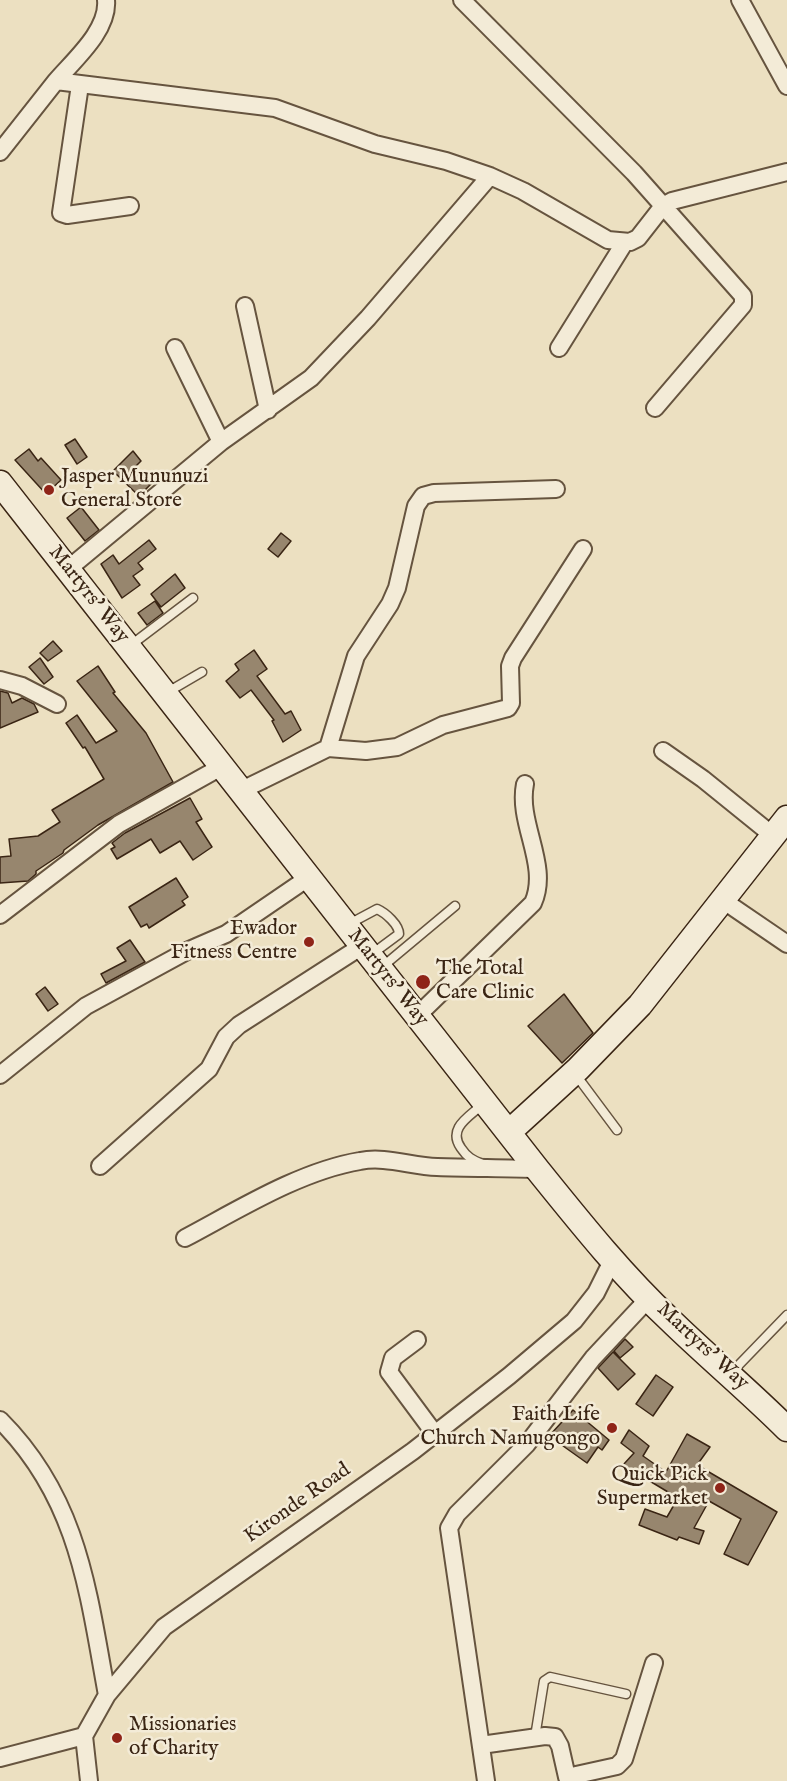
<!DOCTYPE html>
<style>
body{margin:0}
canvas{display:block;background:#ece0c1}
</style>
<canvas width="787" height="1781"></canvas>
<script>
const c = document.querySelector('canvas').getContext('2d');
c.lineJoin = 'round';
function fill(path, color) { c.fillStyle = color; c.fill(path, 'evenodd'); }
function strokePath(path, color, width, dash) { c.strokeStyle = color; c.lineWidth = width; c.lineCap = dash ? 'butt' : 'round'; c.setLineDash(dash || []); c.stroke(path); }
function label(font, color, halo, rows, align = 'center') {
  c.font = font + ' "IM FELL English",serif'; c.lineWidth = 5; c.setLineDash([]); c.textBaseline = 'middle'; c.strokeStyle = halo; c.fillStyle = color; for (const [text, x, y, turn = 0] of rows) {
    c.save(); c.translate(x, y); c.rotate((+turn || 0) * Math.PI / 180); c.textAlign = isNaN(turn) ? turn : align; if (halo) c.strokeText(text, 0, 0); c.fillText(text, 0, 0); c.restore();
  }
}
const building = new Path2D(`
 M75,439l12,18 -10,7 -12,-19z
 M29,449l9,12 3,-3 20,22 -15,14 -31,-34z
 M133,451l8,10 -7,7 17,16 -12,12 -26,-25z
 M81,507l18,23 -14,11 -18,-23z
 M281,533l10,8 -13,16 -10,-8z
 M149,540l7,9 -18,14 5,6 -10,7 7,9 -18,13 -21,-34 12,-9 6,9z
 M175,574l10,14 -24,19 -10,-13z
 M155,601l8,12 -16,12 -9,-12z
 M53,641l9,10 -14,10 -8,-8z
 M254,650l13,19 -10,7 28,38 6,-3 10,19 -18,12 -11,-21 2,-1 -23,-30 -11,8 -14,-17 13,-11 -4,-6z
 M40,658l13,19 -9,7 -15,-17z
 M98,666l17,26 -2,1 33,40 27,49 -75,43 -34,25 -1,3 -27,18v3l-8,7 -28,2v-26l11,-1 -2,-17 29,-3 22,-14 -8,-12 52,-31 -19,-32 -2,1 -17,-25 11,-8 19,28 21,-12 -40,-50z
 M0,691l8,2 4,10 10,-5 12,6 4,8 -38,16z
 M190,798l12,21 -6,3 16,25 -19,13 -13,-19 -20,12 -9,-14 -34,20 -6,-10 4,-2 -3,-4 13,-10z
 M176,878l12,19 -6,4 3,4 -36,23 -2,-4 -6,3 -12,-20z
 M130,940l15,22 -39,21 -5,-9 25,-13 -9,-13z
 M45,987l13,17 -10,7 -12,-17z
 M564,994l29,39 -31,30 -34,-37z
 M625,1339l8,8 -13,11 -6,-7z
 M613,1352l22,22 -17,16 -20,-22z
 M656,1375l17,12 -20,29 -17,-12z
 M573,1410l36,30 -7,10 -4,-3 -11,16 -38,-27z
 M629,1430l20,16 -6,10 23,16 21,-38 23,13 -13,18 80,47 -29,53 -24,-11 17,-35 -32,-18 -15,27 10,3 -5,13 -20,-7 -2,3 -38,-15 6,-16 22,8 11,-19 -55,-33 11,-12 -13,-10z`);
const lane = new Path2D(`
 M131,645l62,-47
 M166,693l36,-21
 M349,924l28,-15c9,4 22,16 22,25l-27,20
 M382,967l73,-61
 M576,1075l41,55
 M483,1104c-14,13 -36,24 -22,44 6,9 11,12 22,16
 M731,1373l56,-58
 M535,1737l9,-56 6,-4 76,17`);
const street = new Path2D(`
 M462,0l172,173 109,123v9l-88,103
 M740,0l47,86
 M56,81c18,-21 53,-51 50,-81
 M80,85l-19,128 6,2 63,-9
 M0,152l56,-71 219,27 100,36 71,17 44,15 33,15 85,49 22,2 8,-4 25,-32 9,-5 115,-29
 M245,306l23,104
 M175,348l46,94
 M559,348l66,-106
 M68,569l153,-127 90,-64 57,-60 122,-142
 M0,680l22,6 35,18
 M328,748l38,3 31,-4 46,-22 65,-17 3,-5 -1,-37 3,-8 70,-109
 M663,751l40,28 68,55
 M240,791l88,-43 28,-92 34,-52 7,-16 19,-82 7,-10 11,-3 122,-4
 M724,901l63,43
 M0,915l119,-91 102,-57
 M417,1016l116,-113c17,-38 -16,-79 -8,-119
 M0,1075l86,-69 101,-55 39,-17 82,-56
 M100,1166l109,-97 17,-32 13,-12 123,-79
 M185,1238c53,-28 115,-67 175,-77 25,-5 51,5 77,6 33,1 67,1 100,2
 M417,1340l-24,18 -4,14 46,62
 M0,1420c79,79 88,172 107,275
 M84,1736l5,45
 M481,1745l64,-9 10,1 5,9 7,31 50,-11 7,-7 30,-96
 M0,1758l84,-22 23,-41 57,-68 249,-176 96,-75 65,-55 22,-28 16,-32
 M486,1781l-37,-253 8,-14 70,-70 66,-86 57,-61`);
const secondary = new Path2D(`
 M0,483l537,686c42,52 84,105 133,151 38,37 79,71 117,109
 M509,1132l69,-63 62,-64 147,-187`);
const markers = [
 [49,490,6,"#8f2418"],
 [309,942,6,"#8f2418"],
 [423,982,8,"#8f2418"],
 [612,1428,6,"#8f2418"],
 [720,1488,6,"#8f2418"],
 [117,1738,6,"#8f2418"]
];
const poiNames = [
 ["Jasper Mununuzi",61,478],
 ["General Store",61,502],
 ["Ewador",297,930,"right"],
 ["Fitness Centre",297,954,"right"],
 ["The Total",436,970],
 ["Care Clinic",436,994],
 ["Faith Life",600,1416,"right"],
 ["Church Namugongo",600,1440,"right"],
 ["Quick Pick",708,1476,"right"],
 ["Supermarket",708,1500,"right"],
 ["Missionaries",129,1726],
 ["of Charity",129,1750]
];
const streetNames = [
 ["Martyrs' Way",88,595,52],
 ["Martyrs' Way",387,978,52],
 ["Martyrs' Way",702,1347,43],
 ["Kironde Road",298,1504,-35]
];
fill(building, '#97866e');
strokePath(building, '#3a2514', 1.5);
strokePath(lane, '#66543f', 11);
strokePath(street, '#66543f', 20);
strokePath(secondary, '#3a2514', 27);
strokePath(lane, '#f3ebd7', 8);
strokePath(street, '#f3ebd7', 16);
strokePath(secondary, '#f3ebd7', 24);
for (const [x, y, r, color] of markers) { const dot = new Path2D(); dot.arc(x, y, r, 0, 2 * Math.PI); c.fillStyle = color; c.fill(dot); strokePath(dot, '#f3ebd7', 2); }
label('21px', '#3a2514', '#f3ebd7', poiNames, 'left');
label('21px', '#3a2514', '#f3ebd7', streetNames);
</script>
